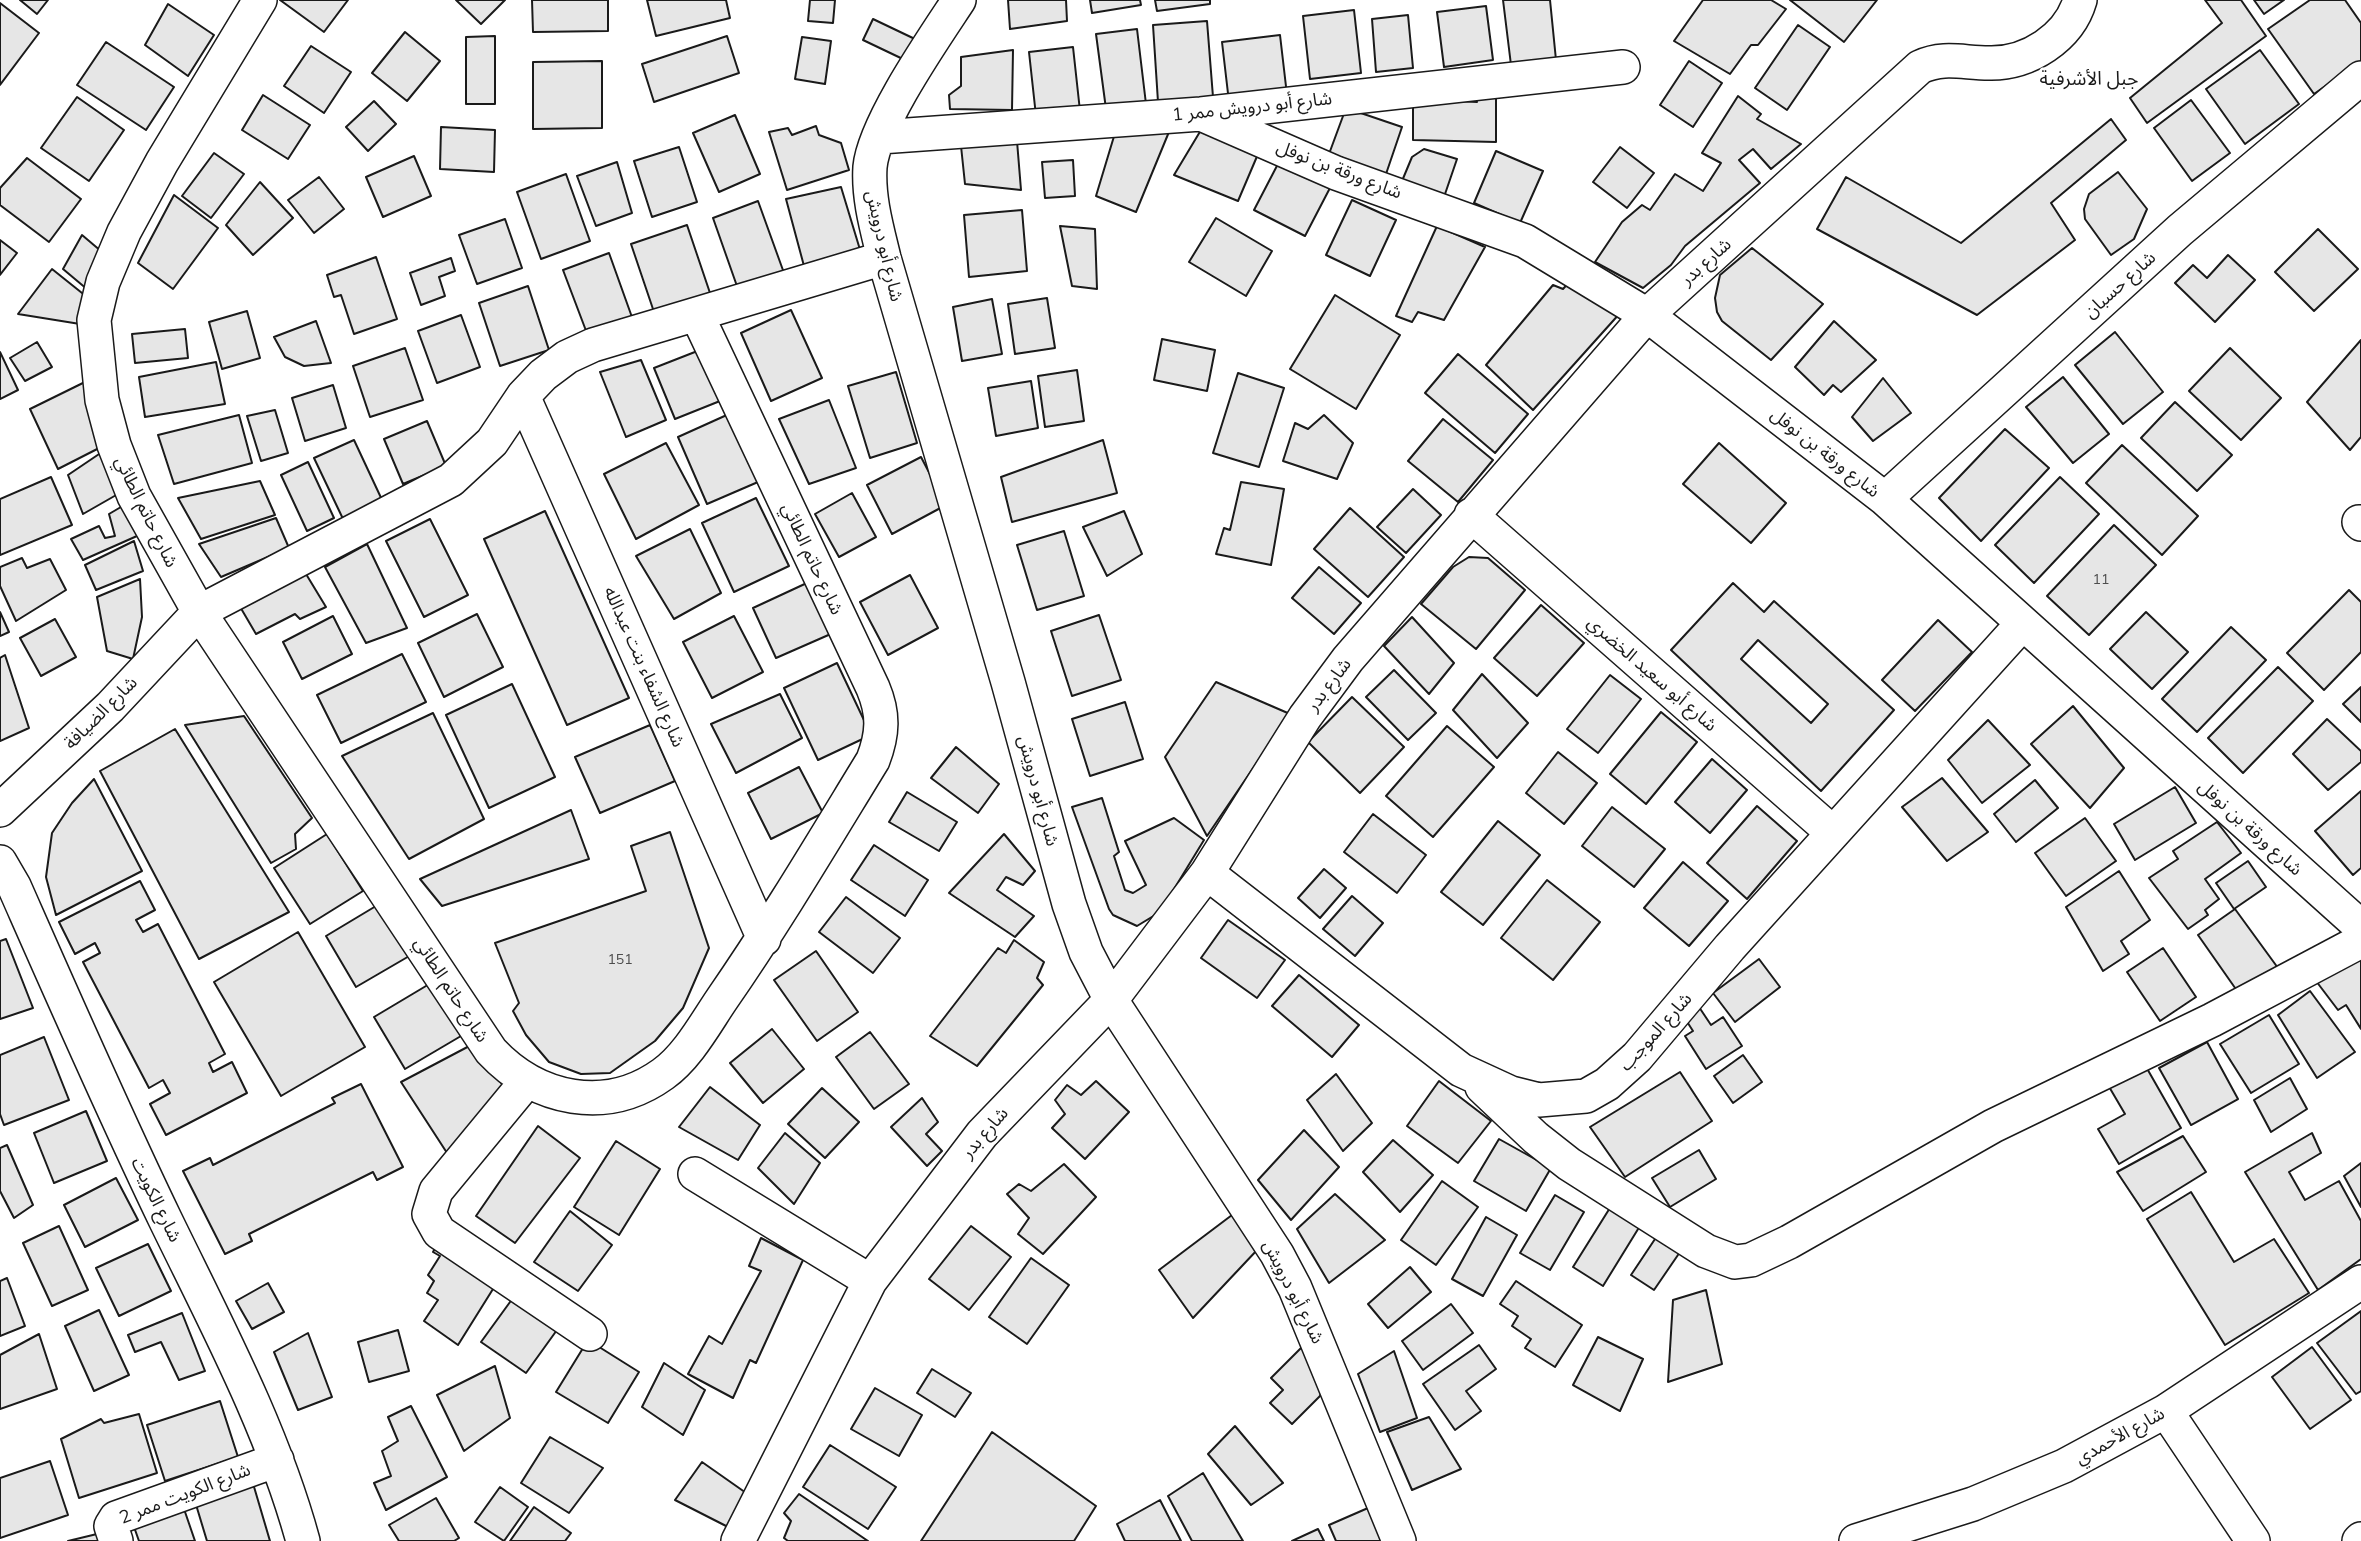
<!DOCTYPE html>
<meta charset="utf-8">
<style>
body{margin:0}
canvas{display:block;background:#fff}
</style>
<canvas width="2361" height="1541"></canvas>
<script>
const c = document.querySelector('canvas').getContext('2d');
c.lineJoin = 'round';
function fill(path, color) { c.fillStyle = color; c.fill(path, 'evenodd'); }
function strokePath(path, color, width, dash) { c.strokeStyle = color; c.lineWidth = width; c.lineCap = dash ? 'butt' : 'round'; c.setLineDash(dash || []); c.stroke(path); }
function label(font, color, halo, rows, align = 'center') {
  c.font = font + ' Mulish,"Noto Sans Arabic",sans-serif'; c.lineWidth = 5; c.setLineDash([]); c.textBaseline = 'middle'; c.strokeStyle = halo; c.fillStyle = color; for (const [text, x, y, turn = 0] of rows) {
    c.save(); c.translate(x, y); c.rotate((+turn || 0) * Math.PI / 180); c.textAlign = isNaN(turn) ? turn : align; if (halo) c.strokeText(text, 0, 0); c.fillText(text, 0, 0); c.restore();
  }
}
const building = new Path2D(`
 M20,0h28l-11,14z
 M280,0h68l-24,32z
 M456,0h49l-24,24z
 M532,0h76v31l-75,1z
 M647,0h79l4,18 -74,18z
 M810,0h25l-2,23 -25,-2z
 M1008,0h58l1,21 -57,8z
 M1090,0h50l1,5 -49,8z
 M1155,0h55v4l-53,7z
 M1503,0h47l6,60 -45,5z
 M1703,0h68l15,9 -28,36h-7l-21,29 -56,-33z
 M1790,0h87l-33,42z
 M2205,0h36l25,36 -119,87 -17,-25 92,-75z
 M2254,0h30l-20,14z
 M2310,0h35l16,23v38l-47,33 -46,-65z
 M0,3l39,30 -39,52z
 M168,4l46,31 -26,41 -43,-31z
 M1486,6l7,54 -49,7 -7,-55z
 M1354,10l7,63 -51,6 -7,-63z
 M1408,15l5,53 -37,4 -4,-53z
 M873,19l44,21 -10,21 -44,-21z
 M1207,21l6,76 -55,5 -5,-77z
 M1798,25l32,22 -43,63 -32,-22z
 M1137,29l9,75 -40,5 -10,-75z
 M405,32l35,29 -33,40 -35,-28z
 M1280,35l7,60 -58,7 -7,-60z
 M495,36v68h-29v-67z
 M727,36l12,37 -85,29 -12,-38z
 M802,37l29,4 -6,43 -30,-5z
 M106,42l68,45 -28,43 -69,-45z
 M311,46l40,26 -27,41 -40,-27z
 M1073,47l7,64 -44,5 -7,-64z
 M1013,50l-1,60 -62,-1 -1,-14 12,-9v-29z
 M2260,50l39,54 -54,40 -39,-55z
 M602,61v67l-69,1v-67z
 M1689,61l33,22 -29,44 -33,-22z
 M1496,93v49l-83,-2v-41l64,3 -2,-8z
 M263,95l47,30 -22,34 -46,-29z
 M1738,96l23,18 -4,5 44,25 -30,25 -18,-20 -14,11 21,23 -75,63 -14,19 -28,23 -48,-26 27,-40 20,-17 8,5 25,-36 28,17 18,-28 -19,-10z
 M77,97l47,33 -35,51 -48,-33z
 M2191,100l39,53 -38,28 -38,-53z
 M374,101l22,23 -28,27 -22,-24z
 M1346,108l56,19 -16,47 -57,-20z
 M735,115l25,59 -41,18 -26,-59z
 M2111,119l15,21 -75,63 24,37 -98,75 -160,-86 29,-52 115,66z
 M816,126l3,9 22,8 8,27 -62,20 -18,-58 19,-4 4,7z
 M441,127l54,3 -1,42 -54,-3z
 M1171,127l-35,85 -40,-16 19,-63z
 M1201,130l60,17 -23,54 -64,-26z
 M1017,141l4,49 -56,-6 -4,-38z
 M679,147l18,55 -45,15 -18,-56z
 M1620,147l34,26 -27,35 -34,-26z
 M1424,149l33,10 -13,38 -42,-16 10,-24z
 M1496,151l47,20 -23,52 -46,-20z
 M214,153l30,21 -33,44 -29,-22z
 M414,156l17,40 -48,21 -17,-40z
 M27,158l54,41 -32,43 -49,-37v-17z
 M1073,160l2,36 -30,2 -3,-36z
 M1280,160l51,26 -26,50 -51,-26z
 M617,162l15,51 -36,13 -19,-50z
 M2118,172l29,37 -13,30 -23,16 -26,-36 -1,-10 5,-15z
 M566,174l24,67 -49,18 -24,-67z
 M319,177l25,32 -30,24 -26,-33z
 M260,182l33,36 -40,37 -27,-30z
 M841,187l20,66 -57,13 -18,-67z
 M174,195l44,33 -45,61 -35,-26z
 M1352,200l44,20 -26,56 -44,-21z
 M758,201l26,72 -46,16 -25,-71z
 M1022,210l5,61 -58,6 -5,-62z
 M1216,218l56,33 -26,45 -57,-34z
 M505,219l17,49 -45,16 -18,-49z
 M687,225l23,68 -56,19 -23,-68z
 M1060,226l35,3 2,60 -25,-3z
 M1437,226l48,21 -41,73 -26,-8 -6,10 -16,-6z
 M2318,229l40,40 -44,42 -39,-39z
 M82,235l26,22 -14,38 -31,-26z
 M0,240l17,13 -17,22z
 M1752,248l71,56 -52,56 -49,-39 -5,-9 -2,-14 5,-23z
 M609,253l24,67 -45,16 -25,-66z
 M2228,255l27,25 -40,42 -40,-39 18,-18 14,13z
 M376,257l21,62 -43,15 -13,-39 -7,2 -7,-22z
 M451,258l4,13 -16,6 6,19 -24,9 -11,-32z
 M52,269l40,32 -12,23 -62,-10z
 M1572,279l49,33 -88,98 -47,-45 67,-80 10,4z
 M528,286l21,64 -49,16 -21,-63z
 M1335,295l65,40 -44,74 -66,-40z
 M1047,298l8,50 -40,6 -7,-50z
 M992,299l10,55 -40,7 -9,-54z
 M791,310l31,68 -51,23 -30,-68z
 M247,311l13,47 -38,11 -13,-47z
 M461,315l19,52 -43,16 -19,-52z
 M316,321l15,42 -27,3 -19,-9 -11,-20z
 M1834,321l42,39 -35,32 -8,-7 -9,10 -29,-28z
 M185,329l3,29 -53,5 -3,-29z
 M2115,332l48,60 -40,32 -48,-59z
 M1162,339l53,11 -8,41 -53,-11z
 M2361,340v97l-11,13 -43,-48z
 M37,342l15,25 -27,14 -15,-23z
 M405,348l18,52 -53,17 -17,-51z
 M2230,348l51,50 -40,42 -52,-49z
 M700,350l20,51 -45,18 -21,-51z
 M0,352l18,38 -18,9z
 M1458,354l70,60 -33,39 -70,-60z
 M641,360l25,60 -40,17 -26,-65z
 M216,362l9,42 -80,13 -6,-40z
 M1077,370l7,51 -39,6 -7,-51z
 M896,372l21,71 -47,15 -22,-72z
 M1238,373l46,15 -25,79 -46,-14z
 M2063,377l46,57 -36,29 -47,-56z
 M1883,378l28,35 -38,28 -21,-24z
 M89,380l18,64 -49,25 -28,-60z
 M1031,381l7,47 -42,8 -8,-48z
 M333,385l13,43 -41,13 -13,-43z
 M829,400l27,68 -47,16 -30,-65z
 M2175,402l57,53 -35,36 -56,-53z
 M275,410l13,43 -27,8 -14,-45z
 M729,414l29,68 -51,22 -29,-67z
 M239,415l13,48 -78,21 -16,-49z
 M1324,415l29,28 -16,36 -54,-18 12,-38 13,6z
 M1443,419l50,41 -35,42 -50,-41z
 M427,421l19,45 -43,18 -19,-45z
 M2005,429l44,39 -68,73 -42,-43z
 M354,440l29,62 -39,19 -30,-63z
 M1103,440l14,53 -105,29 -11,-45z
 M666,443l33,62 -63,34 -32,-65z
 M1719,443l67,60 -35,40 -68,-59z
 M2122,445l76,71 -36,39 -76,-72z
 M108,448l17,42 -42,24 -15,-39z
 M921,457l25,48 -54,29 -25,-49z
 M308,462l26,56 -27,13 -26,-56z
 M51,477l21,48 -72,30v-56z
 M2060,477l39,37 -65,69 -39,-38z
 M260,481l15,34 -74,24 -23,-41z
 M1241,482l43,7 -13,76 -55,-11 8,-26 6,2z
 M1413,489l28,26 -35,38 -29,-26z
 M852,493l24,44 -37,20 -24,-43z
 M756,498l33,68 -55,26 -32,-69z
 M126,504l11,32 -54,24 -12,-21 28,-13 6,12 10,-2 -6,-22z
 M1350,508l54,49 -36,40 -54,-48z
 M545,511l84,187 -62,27 -83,-186z
 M1124,511l18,43 -35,22 -24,-49z
 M276,518l13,30 -68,29 -22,-33z
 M430,519l38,76 -44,22 -38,-76z
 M2114,525l42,40 -67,70 -42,-39z
 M690,529l31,64 -47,26 -38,-63z
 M1064,531l20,65 -47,14 -20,-65z
 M134,541l9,30 -47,19 -11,-25z
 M367,544l40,84 -41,15 -41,-76z
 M1469,557l19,1 37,32 -49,59 -55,-45 32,-37z
 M22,558l5,10 23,-9 16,31 -50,31 -16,-35v-19z
 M1319,567l42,36 -27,31 -42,-36z
 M306,574l20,33 -26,12 -5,-5 -39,20 -17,-29z
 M910,575l28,53 -50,27 -28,-53z
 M140,579l2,38 -9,42 -26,-8 -10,-54z
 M809,582l24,51 -57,25 -23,-50z
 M1733,583l31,29 10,-11 120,109 -73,81 -150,-141zM1758,640l70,64 -17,19 -70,-64z
 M2349,590l12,12v50l-37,38 -37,-37z
 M1541,605l43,38 -47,53 -43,-38z
 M0,612l9,20 -9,4z
 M2146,612l42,40 -36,37 -42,-40z
 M477,614l26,53 -59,30 -26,-54z
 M1099,615l22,65 -49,16 -21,-65z
 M333,616l19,38 -50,25 -19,-37z
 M734,616l29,56 -51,26 -29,-56z
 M1412,617l42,46 -25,31 -45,-48z
 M55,619l21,38 -35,19 -21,-38z
 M1938,620l34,32 -57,59 -33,-31z
 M2231,627l35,33 -69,72 -35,-33z
 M402,654l24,48 -85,41 -24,-48z
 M5,655l24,73 -29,13v-83z
 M837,663l34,72 -53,25 -34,-72z
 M2278,667l35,34 -70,72 -35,-35z
 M1394,670l42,43 -28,27 -42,-43z
 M1482,674l46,49 -31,35 -44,-48z
 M1610,675l31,24 -43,54 -31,-24z
 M1216,682l74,32 -83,122 -42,-79z
 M512,684l43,93 -66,31 -43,-93z
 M2361,687v35l-18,-18z
 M780,694l22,44 -66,35 -25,-49z
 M1352,697l52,50 -44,46 -52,-51z
 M1125,702l18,57 -53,17 -18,-57z
 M2073,706l51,62 -34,40 -59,-64z
 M1661,712l36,30 -51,62 -36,-30z
 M433,713l51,106 -75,40 -67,-103z
 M244,716l68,102 -17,16 1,15 -25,14 -86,-138z
 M2327,719l34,32v11l-33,28 -35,-36z
 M1988,720l42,45 -48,38 -34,-43z
 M650,725l25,56 -75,32 -25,-56z
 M1447,726l47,41 -61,70 -47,-41z
 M175,729l114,183 -90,47 -99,-188z
 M956,747l43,37 -21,29 -47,-35z
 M1558,752l39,31 -33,41 -38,-31z
 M1712,759l35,31 -37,43 -35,-31z
 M799,767l24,46 -52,26 -23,-46z
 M1942,778l46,54 -41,29 -45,-54z
 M94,779l48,92 -86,44 -10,-38 6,-44 20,-30z
 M2035,780l23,28 -42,34 -22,-28z
 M2175,787l21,36 -61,37 -21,-36z
 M2361,791v77l-8,7 -38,-44z
 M907,792l50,30 -18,29 -50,-29z
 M1102,798l17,54 -5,4 11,34 8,3 13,-8 -21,-44 49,-23 30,22 -44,72 -23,14 -24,-11 -4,-6 -37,-102z
 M1757,806l40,35 -50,58 -40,-36z
 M1612,807l53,42 -31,38 -52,-41z
 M571,810l18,49 -147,47 -22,-27z
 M1373,814l53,41 -29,38 -53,-41z
 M2085,818l31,43 -50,35 -31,-43z
 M1498,821l42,34 -57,70 -42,-33z
 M2217,822l24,31 -36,26 14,20 -14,11 3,5 -20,14 -39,-51 29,-19 -5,-8z
 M670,832l39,116 -26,60 -28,33 -45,32 -29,1 -32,-12 -23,-27 -13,-24 6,-8 -24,-60 151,-52 -15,-45z
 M327,834l36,57 -53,33 -36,-56z
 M1004,834l31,37 -12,14 -17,-8 -9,13 37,26 -19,21 -66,-44z
 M874,845l54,35 -23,36 -54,-36z
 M2248,861l18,26 -32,22 -18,-26z
 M1683,862l45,39 -39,45 -45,-38z
 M1324,869l22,19 -26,30 -22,-20z
 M2119,871l31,49 -29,21 8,13 -26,17 -37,-64z
 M1547,880l53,42 -47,58 -52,-42z
 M140,881l15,29 -19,10 7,12 15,-8 67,130 -16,9 4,9 19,-10 15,31 -81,42 -16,-31 20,-11 -7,-13 -14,8 -66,-126 17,-9 -5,-10 -20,11 -16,-32z
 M1352,896l31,27 -28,33 -32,-27z
 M846,897l54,41 -27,35 -54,-41z
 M381,903l30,52 -55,32 -30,-51z
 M2235,909l43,59 -38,27 -42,-60z
 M1228,920l57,40 -28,38 -56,-40z
 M298,932l67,115 -84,49 -67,-114z
 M6,939l27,69 -33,11v-78z
 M1014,940l30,22 -7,16 6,7 -66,81 -47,-30 68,-88 8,5z
 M2163,948l33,49 -36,24 -33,-49z
 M816,951l42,61 -41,29 -43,-61z
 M2361,953v76l-15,-24 -8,5 -25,-33z
 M1759,959l21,28 -45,35 -22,-29z
 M1299,975l60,50 -27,32 -60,-51z
 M431,983l30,53 -56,33 -31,-52z
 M2310,991l45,61 -38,26 -39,-63z
 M1699,1007l12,18 12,-8 19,29 -36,23 -21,-33 8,-5 -9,-14z
 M2269,1015l30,49 -48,29 -31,-49z
 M772,1029l32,40 -41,34 -33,-40z
 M870,1032l39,52 -35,25 -38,-52z
 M44,1037l25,63 -65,25 -4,-11v-59z
 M2207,1042l31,57 -47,26 -32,-57z
 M475,1043l29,44 -55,69 -48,-74z
 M1743,1055l19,27 -29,21 -19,-27z
 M2145,1065l36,63 -62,36 -21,-35 27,-15 -17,-29z
 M1680,1072l32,49 -87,56 -35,-50z
 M1336,1074l36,49 -29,28 -36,-51z
 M2290,1078l17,31 -36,23 -17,-32z
 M1096,1081l33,31 -44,47 -33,-31 13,-14 -10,-14 12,-15 14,10z
 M1439,1081l52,40 -33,42 -51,-37z
 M361,1084l42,83 -26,13 -4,-8 -124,62 3,7 -27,13 -42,-83 27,-13 3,7 122,-62 -3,-5z
 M710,1087l50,38 -22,35 -59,-33z
 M822,1088l37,34 -34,36 -37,-34z
 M922,1098l16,24 -12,12 16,17 -15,15 -36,-39z
 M86,1111l21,50 -53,22 -20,-50z
 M538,1126l42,32 -65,85 -39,-27z
 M1304,1130l35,37 -48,53 -33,-40z
 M785,1133l35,30 -26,41 -36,-36z
 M2312,1133l9,20 -32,19 16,28 34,-19 22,40v38l-43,31 -73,-118z
 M2183,1136l23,36 -63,39 -26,-39z
 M1499,1139l52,29 -25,43 -52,-30z
 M1393,1140l40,35 -33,37 -37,-40z
 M616,1141l44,28 -41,66 -45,-28z
 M7,1145l26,60 -19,13 -14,-27v-43z
 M1699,1150l17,29 -46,28 -18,-29z
 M2361,1163v44l-17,-31z
 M1064,1164l32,33 -53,57 -25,-20 11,-16 -22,-24 12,-10 12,7z
 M116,1178l22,42 -53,27 -21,-42z
 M1442,1181l36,26 -42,58 -35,-25z
 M2191,1192l43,70 40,-23 35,54 -84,52 -78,-126z
 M1335,1194l50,46 -56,43 -32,-54z
 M1555,1195l29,17 -34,58 -30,-17z
 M1613,1203l30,18 -40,65 -30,-19z
 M570,1211l42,34 -34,46 -44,-29z
 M1232,1215l26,34 -65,69 -34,-48z
 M1486,1217l31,18 -34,61 -31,-17z
 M59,1226l29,64 -36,16 -29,-63z
 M971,1226l40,31 -42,53 -40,-31z
 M1657,1236l23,16 -26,38 -23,-15z
 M761,1238l42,22 -47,103 -6,-3 -17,38 -45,-24 21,-38 13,8 39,-73 -12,-5z
 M438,1243l60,38 -40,64 -34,-24 14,-21 -11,-7 7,-12 -6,-6 12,-19 -7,-4z
 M148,1244l23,47 -52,25 -23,-48z
 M1031,1258l38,27 -42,59 -38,-27z
 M1410,1267l21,25 -43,36 -20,-24z
 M7,1278l18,48 -25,10v-55z
 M1516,1281l66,44 -27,42 -30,-19 6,-9 -19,-13 6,-10 -18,-12z
 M268,1283l16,29 -32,17 -16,-28z
 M1706,1290l16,74 -54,18 5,-82z
 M518,1291l44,32 -36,50 -45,-31z
 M1451,1304l22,29 -50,37 -21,-29z
 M99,1310l30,65 -35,16 -29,-65z
 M2361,1311v80l-5,3 -39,-51z
 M182,1313l23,58 -26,9 -18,-38 -26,10 -7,-17z
 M398,1330l11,41 -40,11 -11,-40z
 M308,1333l24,64 -34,13 -24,-58z
 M39,1334l18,55 -57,20v-54z
 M1598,1337l45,22 -23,52 -47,-26z
 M588,1340l51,32 -31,51 -52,-31z
 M1304,1345l20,36 -4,15 -28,28 -22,-21 13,-13 -12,-12z
 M1479,1345l17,24 -30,22 15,20 -26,19 -32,-46z
 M2312,1347l39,53 -41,29 -38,-52z
 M1394,1351l23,67 -37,14 -22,-58z
 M664,1363l41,27 -22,45 -41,-28z
 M495,1366l15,52 -46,33 -27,-56z
 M932,1369l39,24 -16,24 -38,-24z
 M875,1388l47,27 -23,41 -48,-27z
 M220,1401l18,56 -73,24 -18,-56z
 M411,1406l36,71 -61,33 -12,-27 17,-7 -9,-25 16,-10 -10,-24z
 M139,1414l18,59 -78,25 -18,-59 40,-20 3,4z
 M1429,1417l32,52 -49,21 -25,-58z
 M1235,1426l48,57 -32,22 -43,-51z
 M992,1432l104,74 -22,35h-153z
 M550,1437l53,31 -34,45 -48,-30z
 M830,1445l66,42 -28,42 -65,-42z
 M50,1461l18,54 -68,23v-60z
 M702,1462l47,33 -19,33 -55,-28z
 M1203,1473l40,68h-51l-24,-45z
 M252,1480l18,61h-63l-13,-43z
 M500,1487l28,20 -24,34 -29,-19z
 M799,1494l69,47h-80l-4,-3 7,-17 -7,-8z
 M436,1498l23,40 -5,3h-55l-10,-16z
 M1160,1500l21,41h-56l-8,-17z
 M183,1506l12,35h-56l-6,-17z
 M534,1507l37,26 -6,8h-55z
 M1368,1508l14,33h-46l-7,-16z
 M1318,1529l6,12h-32z
 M97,1534l4,7h-33z`);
const minor = new Path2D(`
 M260,0l-98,162 -38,70 -21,50 -9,38 8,80 12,45 20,51 65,116 292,439c46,49 115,64 172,23 25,-18 42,-50 59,-75 54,-78 102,-159 151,-239 10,-26 11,-46 0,-72l-176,-373
 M959,0c-25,38 -85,124 -89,167 -2,31 7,62 14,91l124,424 61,222 17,48 25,48 166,254 18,34 104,253
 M1201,114l135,59 189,68 122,74 238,184 476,428
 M880,137l321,-23 422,-47
 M523,396l241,543
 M1885,499l295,-269 181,-152
 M1471,515l362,318
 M2359,522l2,2
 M0,810l110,-103 89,-95 252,-132 41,-38 31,-46 20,-21 24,-18 26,-12 291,-87
 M0,862l14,24c49,111 98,223 151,333 51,105 107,209 138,322
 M1207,873l254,197 50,23 28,7 47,-4 21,-12 30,-27 93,-110 293,-324
 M526,1082l-90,109 -7,23 10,18 151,102
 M1482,1087l54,51 33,26 137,87 29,11 16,-2 38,-18 204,-116 219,-106 149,-79
 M695,1174l175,107
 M2166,1411l87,130
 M116,1541l-5,-15 5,-8 161,-58
 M738,1541l132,-260 112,-147 129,-134 96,-127 98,-156 43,-58 299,-344 273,-248c24,-11 43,-4 69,-4 39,1 80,-25 91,-63
 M1856,1541l117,-37 91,-38 102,-55 195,-129
 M2359,1541l2,-2`);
const numberNames = [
 ["11",2101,580],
 ["151",620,960]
];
const streetNames = [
 ["شارع أبو درويش ممر 1",1252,107,-6],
 ["شارع ورقة بن نوفل",1339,170,21],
 ["شارع أبو درويش",884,246,77],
 ["شارع بدر",1706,262,-42],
 ["شارع حسبان",2120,285,-42],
 ["شارع ورقة بن نوفل",1825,453,38],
 ["شارع حاتم الطائي",146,512,64],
 ["شارع حاتم الطائي",812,559,65],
 ["شارع الشفاء بنت عبدالله",644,667,66],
 ["شارع أبو سعيد الخضري",1652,674,41],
 ["شارع بدر",1329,685,-53],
 ["شارع الضيافة",101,713,-45],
 ["شارع أبو درويش",1038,791,75],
 ["شارع ورقة بن نوفل",2250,828,42],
 ["شارع حاتم الطائي",451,990,57],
 ["شارع الموجب",1656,1032,-48],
 ["شارع بدر",985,1133,-49],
 ["شارع الكويت",156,1200,64],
 ["شارع أبو درويش",1293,1292,63],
 ["شارع الأحمدي",2120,1436,-29],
 ["شارع الكويت ممر 2",185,1494,-21]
];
const neighbourhoodNames = [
 ["جبل الأشرفية",2089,79]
];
fill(building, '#e6e6e6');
strokePath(building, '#1a1a1a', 2);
strokePath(minor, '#1a1a1a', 36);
strokePath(minor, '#fff', 33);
label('14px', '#4d4d4d', null, numberNames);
label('18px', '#1a1a1a', '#fff', streetNames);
label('19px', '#1a1a1a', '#fff', neighbourhoodNames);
</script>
